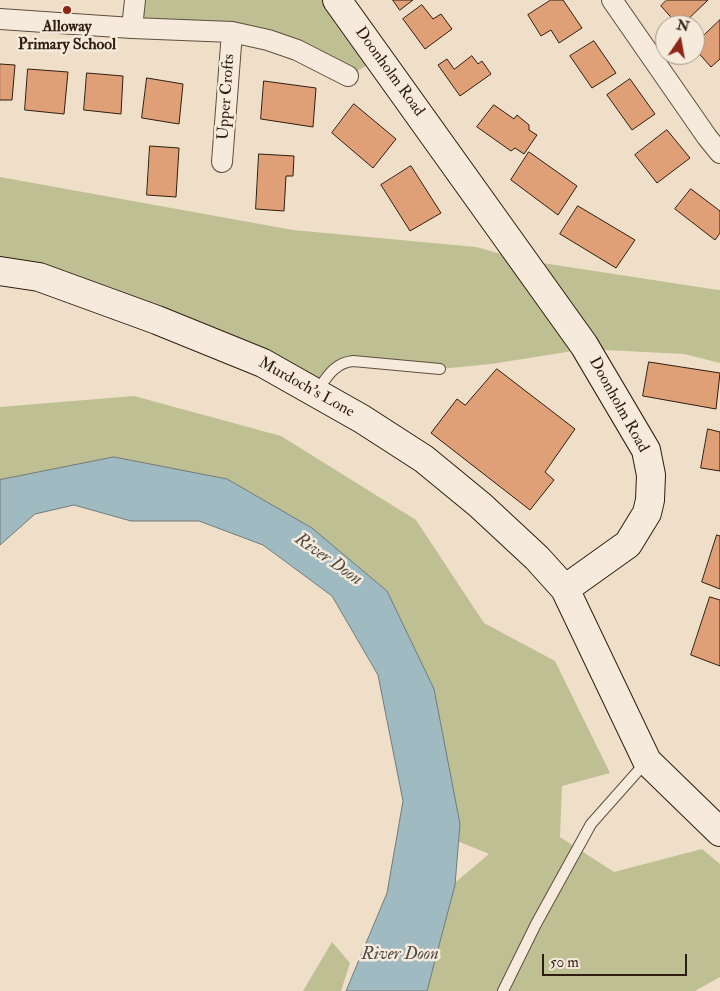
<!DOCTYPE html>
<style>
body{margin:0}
#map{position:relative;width:720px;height:991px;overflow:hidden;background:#f0dfc8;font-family:"IM FELL Double Pica",serif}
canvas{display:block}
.north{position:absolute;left:655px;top:15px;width:50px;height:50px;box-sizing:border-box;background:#f5eadb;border:1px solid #a5988a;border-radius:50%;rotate:12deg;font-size:14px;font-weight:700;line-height:20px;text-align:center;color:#2e1d10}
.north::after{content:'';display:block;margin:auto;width:18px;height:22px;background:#8f2418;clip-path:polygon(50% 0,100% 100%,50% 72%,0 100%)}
.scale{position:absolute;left:542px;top:954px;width:145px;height:22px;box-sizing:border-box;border:2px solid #2e1d10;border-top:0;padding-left:6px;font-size:15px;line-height:18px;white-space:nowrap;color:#2e1d10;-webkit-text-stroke:4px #f5eadb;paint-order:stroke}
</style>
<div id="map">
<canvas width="720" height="991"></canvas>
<div class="north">N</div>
<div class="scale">50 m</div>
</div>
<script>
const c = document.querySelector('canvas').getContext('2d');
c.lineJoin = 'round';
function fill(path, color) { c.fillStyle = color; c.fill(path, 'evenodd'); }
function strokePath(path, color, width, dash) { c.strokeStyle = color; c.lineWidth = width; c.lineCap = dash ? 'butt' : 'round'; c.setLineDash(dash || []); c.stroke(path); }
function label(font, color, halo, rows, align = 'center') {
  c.font = font + ' "IM FELL Double Pica",serif'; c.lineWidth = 5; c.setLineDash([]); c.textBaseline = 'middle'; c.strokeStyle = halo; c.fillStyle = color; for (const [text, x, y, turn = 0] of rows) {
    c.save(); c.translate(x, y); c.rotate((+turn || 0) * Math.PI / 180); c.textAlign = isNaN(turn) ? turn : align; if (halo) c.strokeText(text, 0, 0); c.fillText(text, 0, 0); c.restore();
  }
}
const green = new Path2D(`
 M135,0h202l42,59 -31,17 -51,-26 -165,-22z
 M0,177l293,53 183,17 47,13 195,30h2v73l-36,-9 -98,-5 -95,15 -51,5 -95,-7 -29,30 -316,-121z
 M134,396l147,40 135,84 68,103 71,38 55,112 -48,13 -2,51 54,35 88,-23 18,15v113l-25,14h-269l12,-94 51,-43 -49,-20 -56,-226 -141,-111 -243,-2v-88z
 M332,942l18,21 -9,28h-38z`);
const water = new Path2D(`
 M114,457l113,22 85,49 75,63 47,98 26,135 -5,61 -28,106h-81l41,-98 16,-92 -25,-126 -46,-79 -69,-51 -64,-24h-68l-57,-16 -39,9 -35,31v-65z`);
const building = new Path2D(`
 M393,0h20l-13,10z
 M551,0h12l19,28 -23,15 -8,-13 -10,6 -13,-21z
 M667,0h41l-26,25h-4l-17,-19z
 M422,5l11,14 8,-5 11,15 -27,20 -22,-30z
 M720,20v39l-9,8 -16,-18v-5z
 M594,41l22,32 -24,15 -22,-32z
 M472,56l6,8 4,-3 9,13 -31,22 -22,-31 9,-6 7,10z
 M0,64l15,1 -3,35h-12z
 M28,69l40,3 -4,42 -39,-4z
 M87,73l36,3 -2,38 -37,-4z
 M147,78l36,6 -4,40 -37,-6z
 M630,79l25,35 -23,16 -25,-35z
 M264,81l52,7 -3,39 -52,-8z
 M354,104l42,35 -23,29 -41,-35z
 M494,105l20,14 3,-4 12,10v5l8,5 -13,19 -9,-6 -4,3 -34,-24z
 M667,130l23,28 -33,25 -22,-28z
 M150,146l29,2 -3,49 -29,-2z
 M529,152l48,34 -19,29 -47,-35z
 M259,154l35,2 -1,20h-7l-2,35 -28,-2z
 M411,166l30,47 -31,18 -29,-46z
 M691,189l29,22v22l-5,7 -40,-31z
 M578,206l57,34 -19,28 -56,-34z
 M649,362l71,11 -4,36 -73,-13z
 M497,369l78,60 -30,43 9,8 -24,30 -99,-77 26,-34 8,6z
 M708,429l12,3v39l-19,-3z
 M717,535l3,1v53l-18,-7z
 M710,597l10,3v66l-29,-11z`);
const lane = new Path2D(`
 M317,391c10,-14 17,-28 36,-30l87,8
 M503,991l33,-67 55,-100 55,-62`);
const street = new Path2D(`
 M612,0l95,137 13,16
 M0,19l132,9 100,4 36,8 29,10 51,26
 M132,28l3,-28
 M222,162l10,-130`);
const secondary = new Path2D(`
 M337,0l247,345 62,105 5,25 -1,25 -3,13 -19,31 -63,45
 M0,271l39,6 118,43 106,43 99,56 62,40 56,46 57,53 28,31 82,172 73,71`);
const markers = [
 [67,10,5,"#8f2418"]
];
const poiNames = [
 ["Alloway",67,28],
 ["Primary School",67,46]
];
const streetNames = [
 ["Doonholm Road",389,72,54],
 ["Upper Crofts",227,97,-86],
 ["Murdoch's Lone",306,388,29],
 ["Doonholm Road",618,405,61]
];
const waterNames = [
 ["River Doon",328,560,35],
 ["River Doon",400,955]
];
fill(green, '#bec093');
fill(water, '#a0bac1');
strokePath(water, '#727b7a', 1);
fill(building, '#dfa078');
strokePath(building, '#2e1d10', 1);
strokePath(lane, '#5e4e3e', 12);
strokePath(street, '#5e4e3e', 22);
strokePath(secondary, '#2e1d10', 30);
strokePath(lane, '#f5eadb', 10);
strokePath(street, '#f5eadb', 20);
strokePath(secondary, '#f5eadb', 28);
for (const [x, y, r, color] of markers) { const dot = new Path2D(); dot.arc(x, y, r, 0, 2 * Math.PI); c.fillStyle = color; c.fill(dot); strokePath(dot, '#f5eadb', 2); }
label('bold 16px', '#2e1d10', '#f5eadb', poiNames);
label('16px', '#2e1d10', '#f5eadb', streetNames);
label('italic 18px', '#504c45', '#f5eadb', waterNames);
</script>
